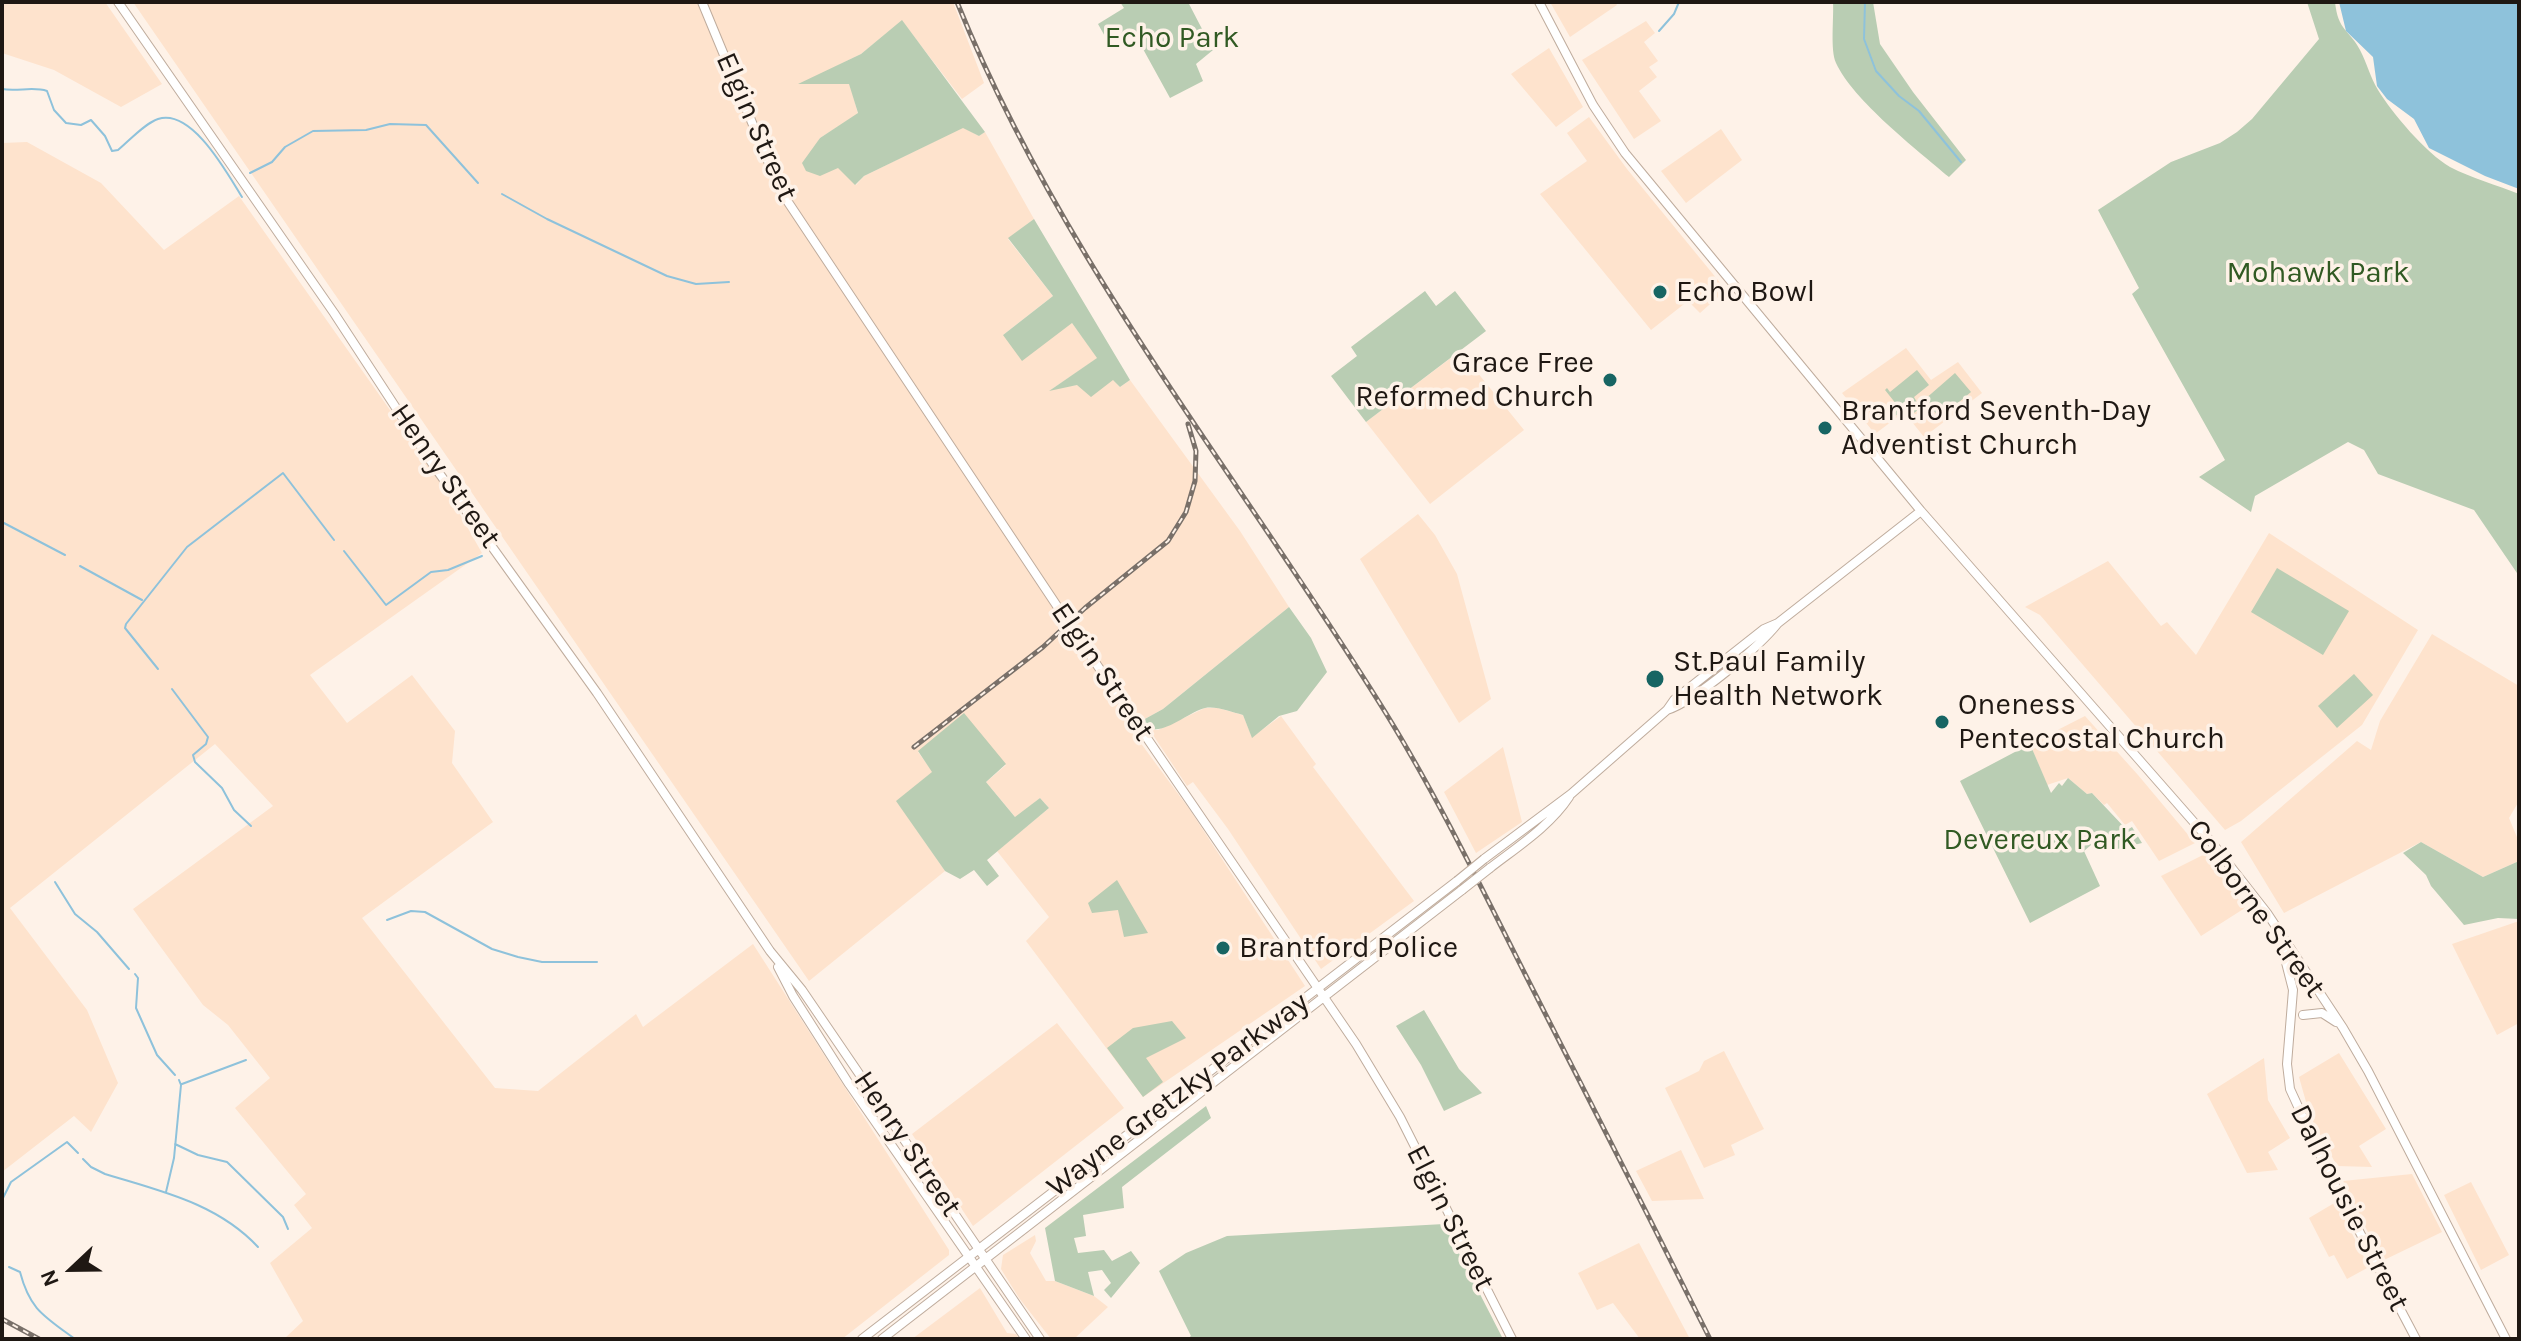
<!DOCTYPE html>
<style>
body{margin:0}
#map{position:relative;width:2521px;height:1341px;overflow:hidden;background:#fef2e8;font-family:Karla,sans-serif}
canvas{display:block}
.frame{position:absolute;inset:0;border:4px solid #1f1813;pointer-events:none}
.north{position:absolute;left:32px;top:1229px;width:80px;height:80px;-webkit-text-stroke:6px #fef2e8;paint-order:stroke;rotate:248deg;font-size:22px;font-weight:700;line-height:32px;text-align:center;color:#1f1813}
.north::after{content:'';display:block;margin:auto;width:28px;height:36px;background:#1f1813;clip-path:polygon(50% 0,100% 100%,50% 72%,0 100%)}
</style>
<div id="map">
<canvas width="2521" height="1341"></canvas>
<div class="frame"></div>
<div class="north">N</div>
</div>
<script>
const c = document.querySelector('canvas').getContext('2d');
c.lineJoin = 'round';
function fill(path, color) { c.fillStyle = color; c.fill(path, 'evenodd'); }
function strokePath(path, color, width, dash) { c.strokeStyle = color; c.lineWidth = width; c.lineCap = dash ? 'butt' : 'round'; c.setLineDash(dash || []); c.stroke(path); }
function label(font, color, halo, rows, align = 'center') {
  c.font = font + ' Karla,sans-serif'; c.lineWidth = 7; c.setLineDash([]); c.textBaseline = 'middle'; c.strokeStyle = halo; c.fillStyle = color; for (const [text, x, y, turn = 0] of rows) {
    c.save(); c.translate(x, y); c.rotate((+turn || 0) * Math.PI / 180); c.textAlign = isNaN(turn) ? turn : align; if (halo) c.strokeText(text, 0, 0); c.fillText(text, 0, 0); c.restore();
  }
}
const built = new Path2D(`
 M2,2h103l57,82 -41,23 -67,-37 -52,-17z
 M133,2h820l31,81 -22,16 -60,-78 -41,33 -60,30h49l8,30 -38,24 -6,11 27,20 15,16 8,-9 99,-49 16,9 6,-4 49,87 -26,20 45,57 -50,39 69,-12 26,35 -46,31 61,-10 7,8 10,-7 110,151 49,76 -126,102 -20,11 -9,14 56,76 115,176 -162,111 -117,-156 23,-24 -52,-66 52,-43 -9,-10 -24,20 -30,-36 20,-17 -88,-13 15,20 -36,29 48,70 -136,110z
 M1550,2h65l2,3 -47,32z
 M1646,21l9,12 -11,9 14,19 -9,6 8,10 -18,14 22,30 -27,18 -52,-79z
 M1549,48l34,59 -27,20 -45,-53z
 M1589,117l38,52 99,121 -26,23 -12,-12 -37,29 -111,-136 47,-33 -20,-28z
 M1721,129l21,31 -56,43 -25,-32z
 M27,142l74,41 63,67 75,-54 206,292 37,65 -172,122 37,48 65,-48 43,56 -3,32 41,59 -131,96 133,170 43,3 98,-77 7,13 110,-83 196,306v5l-107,84h-558l19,-18 -33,-58 42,-35 -18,-23 12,-11 -71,-86 35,-30 -42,-53 -25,-20 -70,-96 140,-103 -58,-62 -205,164 77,102 31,73 -27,49 -17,-16 -72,56v-699l2,-4 -2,-2v-324z
 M1906,348l25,32 27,-18 24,31 -58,44 -20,-25 -29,22 -33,-41z
 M1460,351l64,79 -94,74 -64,-82z
 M1418,514l17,21 22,39 34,125 -32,24 -99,-164z
 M2269,533l149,97 -56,95 -121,96 -16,9 -185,-215 -15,-8 83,-46 53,65 6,-4 29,33z
 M2432,634l87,52v115l-10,17 10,24v19l-36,16 -62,-35 -137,71 -43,-71 116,-101 14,9 9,-29z
 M1205,708h13l25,7 9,22 29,-21 35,48 -3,3 101,134 -93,68 -93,-140 -35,-47 -6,4 -38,-57 9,1z
 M2085,716l53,59 57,68 -36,18 -27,-40 -7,4 -18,-22 -3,2 -12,-12 -5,1 -19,-16 -21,7 -17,-41z
 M1503,747l19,75 -46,31 -32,-61z
 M2205,854l40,54 -44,28 -40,-60z
 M2519,921v102l-22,12 -45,-91z
 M1057,1023l67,85 -151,118 -61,-92z
 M1724,1051l40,78 -33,16 4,10 -31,13 -39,-80 34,-17 5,-10z
 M2339,1053l47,76 -27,17 13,21 -35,-1 -27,-50 -11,-39z
 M2264,1058l4,42 22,38 -22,14 10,18 -31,3 -40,-79z
 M1681,1150l23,49 -52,2 -16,-30z
 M2412,1174l30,58 -60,29 -39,-80z
 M2471,1182l38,73 -28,15 -37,-75z
 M2336,1202l33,65 -22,12 -13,-24 -5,2 -20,-39z
 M1035,1235l1,6 -6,12 16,28h9l39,15 14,11 -34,32h-23l-32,-41 -18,-29 2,-14z
 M1639,1243l51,96h-50l-27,-36 -16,7 -19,-37z
 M980,1288l27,45 9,1 3,5h-107z`);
const green = new Path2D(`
 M1120,2h68l25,48 -17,14 7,17 -33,17 -38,-69 -25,11 -9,-16 26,-16z
 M1833,2h40l7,42 33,48 53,68 -17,17c-32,-27 -96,-77 -113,-114 -6,-13 -2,-45 -3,-61z
 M2307,2h28c3,29 14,27 25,48 7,13 10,27 18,40 14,23 48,63 72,77 21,11 47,18 69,27v382l-45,-66 -96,-36 -14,-24 -16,-8 -93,54 -4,16 -52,-35 26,-17 -93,-166 7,-6 -41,-78 73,-48 49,-19 17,-11 15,-13 67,-80z
 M902,20l83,112 -6,4 -16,-8 -99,48 -9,9 -17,-17 -18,8 -14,-5 -4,-8 18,-25 38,-25 -9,-29h-51l63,-30z
 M1034,219l96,161 -10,7 -7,-7 -22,17 -14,-12 -28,6 48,-33 -25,-35 -50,38 -19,-26 50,-39 -45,-58z
 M1425,291l11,15 19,-15 31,40 -120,91 -35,-46 26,-20 -6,-9z
 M1917,370l12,15 -15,12 6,11 -6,5 -6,-7 -14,11 -5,-6 8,-6 -12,-15 2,-2 3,4z
 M1955,373l16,19 -31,26 -16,-18z
 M2277,568l72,43 -26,44 -72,-43z
 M1289,607l22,31 16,34 -30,39 -18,5 -27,22 -9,-23c-12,-3 -26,-9 -38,-7 -18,4 -52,37 -62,12l20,-11z
 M2354,674l19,21 -36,33 -19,-22z
 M964,713l42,51 -20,18 29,35 25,-19 9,10 -62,52 12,16 -12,10 -13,-16 -14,9 -15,-8 -49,-70 36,-29 -14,-21z
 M2030,744l21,49 8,-10 3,3 6,-8 19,16 5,-1 35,37 5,-3 10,16 -33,8 -12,-11 -13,11 16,35 -70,37 -70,-142z
 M2421,842l62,35 36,-16v58l-21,-1 -34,7 -33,-39 -5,-11 -23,-22z
 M1117,880l31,53 -24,4 -6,-27 -26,3 -4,-10z
 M1424,1010l35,59 23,24 -38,18 -23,-46 -25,-39z
 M1172,1021l14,17 -40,20 17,24 -20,15 -36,-49 26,-20z
 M1206,1106l5,12 -89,69 2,21 -41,7 3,21 -12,2 4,15 26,-3 8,11 19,-10 9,12 -29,35 -7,-8 7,-7 -9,-13 -14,2 6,24 -39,-15 -10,-53z
 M1444,1224l59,115h-316l4,-3 -32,-65 27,-18 41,-17z`);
const water = new Path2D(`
 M2339,2h180v187l-34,-13 -56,-28 -15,-29 -27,-20 -10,-13 -4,-29 -27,-26z`);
const stream = new Path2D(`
 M1865,2l-1,37 12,32 23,25 20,15 42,51
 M1659,31l15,-17 5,-12
 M2,89c15,3 31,-3 45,2l7,19 12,13 15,2 10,-5 14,16 7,15 6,-1c12,-10 26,-26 40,-31 34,-11 69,54 84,78
 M250,173l22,-11 13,-15 28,-16 53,-1 24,-6 36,1 52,58
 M502,194l45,25 120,57 29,8 33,-2
 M2,522l63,33
 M344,551l42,54 45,-33 17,-2 34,-14
 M80,566l62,34
 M158,669l-33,-41 1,-4 61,-77 96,-74 51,67
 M172,689l36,48 -2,7 -13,11 2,7 27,26 12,22 17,16
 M55,882l20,32 22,18 32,37
 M387,920l24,-9 14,1 67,37 26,8 24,5h55
 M135,974l3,4 -2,30 21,47 18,20
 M182,1084l64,-24
 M175,1144l23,11 29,7 56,55 5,12
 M83,1159l8,8 14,7c55,17 112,29 153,73
 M166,1192l8,-34 7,-73 -2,-5
 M2,1200l9,-18 56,-40 11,11
 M9,1267l11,5c10,38 24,44 55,67`);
const secondary = new Path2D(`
 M118,2l216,311 100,153 163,227 173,258 32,39 238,349
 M702,2l78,188 289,434 287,420 44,73 112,222
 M1539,2l54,103 32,48 296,358 292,333 54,69 76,115 25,43 138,268
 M1667,710c28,-9 93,-64 111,-87l143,-112
 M1484,859l87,-65 96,-84 7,-10 90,-71 14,-6
 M1490,868c27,-21 60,-42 79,-71
 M2280,939l13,51 -6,74 3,25 40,87 86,163
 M778,967l15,29 56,88 177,255
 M2303,1015l19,-2 14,9
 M862,1339l595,-458
 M882,1339l580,-449`);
const rail = new Path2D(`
 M957,2c105,260 284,476 430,713 51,83 94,172 138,259 62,121 124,243 185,365
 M914,747l129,-100 42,-39 83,-67 18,-29 9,-31 1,-30 -8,-27
 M2,1319l37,20`);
const secondaryBridge = new Path2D(`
 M1457,881l27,-22
 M1462,890l28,-22`);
const markers = [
 [1660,292,8,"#176563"],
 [1610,380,8,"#176563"],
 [1825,428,8,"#176563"],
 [1655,679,10,"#176563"],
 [1942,722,8,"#176563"],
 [1223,948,8,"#176563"]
];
const parkNames = [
 ["Echo Park",1172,38],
 ["Mohawk Park",2318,273],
 ["Devereux Park",2040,840]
];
const streetNames = [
 ["Elgin Street",756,127,66],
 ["Henry Street",445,476,55],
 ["Elgin Street",1102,672,56],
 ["Colborne Street",2256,909,54],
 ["Wayne Gretzky Parkway",1178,1095,-37],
 ["Henry Street",907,1144,56],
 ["Dalhousie Street",2349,1208,63],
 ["Elgin Street",1450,1218,63]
];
const poiNames = [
 ["Echo Bowl",1676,292],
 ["Grace Free",1594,363,"right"],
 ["Reformed Church",1594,397,"right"],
 ["Brantford Seventh-Day",1841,411],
 ["Adventist Church",1841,445],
 ["St.Paul Family",1673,662],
 ["Health Network",1673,696],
 ["Oneness",1958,705],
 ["Pentecostal Church",1958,739],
 ["Brantford Police",1239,948]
];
fill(built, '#fee3cd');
fill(green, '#b9cdb3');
fill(water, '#8ec2db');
strokePath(stream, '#8ec2db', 2);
strokePath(secondary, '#bfac9d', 10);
strokePath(secondary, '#fff', 8);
strokePath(rail, '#797069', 5);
strokePath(rail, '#fef2e8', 2, [6]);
strokePath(secondaryBridge, '#bfac9d', 10, []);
strokePath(secondaryBridge, '#fff', 8);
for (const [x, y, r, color] of markers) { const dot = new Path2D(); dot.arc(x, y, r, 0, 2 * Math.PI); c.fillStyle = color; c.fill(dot); strokePath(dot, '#fef2e8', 3); }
label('30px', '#315a23', '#fef2e8', parkNames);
label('30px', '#1f1813', '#fef2e8', streetNames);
label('30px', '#1f1813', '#fef2e8', poiNames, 'left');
</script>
